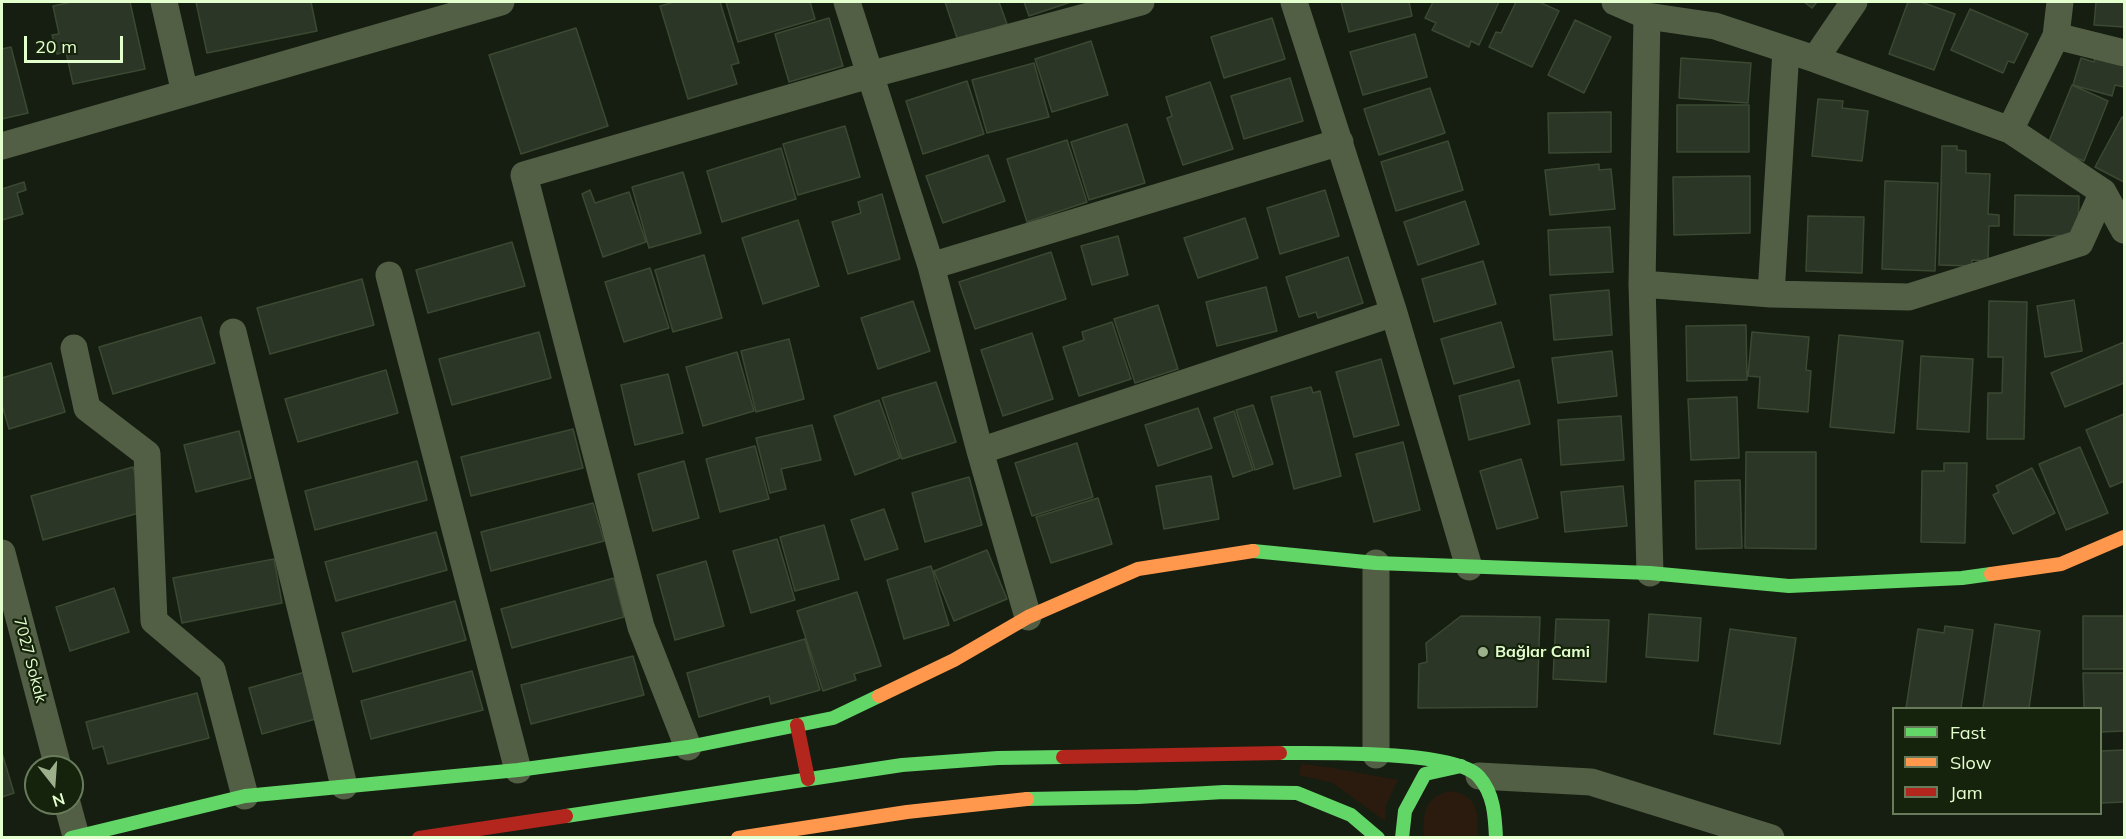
<!DOCTYPE html>
<meta charset="utf-8">
<style>
body{margin:0}
#map{position:relative;width:2126px;height:839px;overflow:hidden;background:#161e11;font-family:Mulish,sans-serif}
canvas{display:block}
.frame{position:absolute;inset:0;border:3px solid #e4ffce;pointer-events:none}
.legend{position:absolute;left:1892px;top:707px;width:210px;height:108px;box-sizing:border-box;background:#15230c;border:2px solid #687b5a;margin:0;padding:8px 10px;list-style:none;font-size:18px;color:#e4ffce}
.legend li{display:flex;align-items:center;gap:12px;height:30px}
.legend b{width:30px;border:2px solid #687b5a}
.north{position:absolute;left:24px;top:755px;width:60px;height:60px;box-sizing:border-box;background:#15230c;border:2px solid #687b5a;border-radius:50%;rotate:163deg;font-size:16px;font-weight:700;line-height:24px;text-align:center;color:#e4ffce}
.north::after{content:'';display:block;margin:auto;width:21px;height:27px;background:#9cb08c;clip-path:polygon(50% 0,100% 100%,50% 72%,0 100%)}
.scale{position:absolute;left:24px;top:36px;width:99px;height:27px;box-sizing:border-box;border:3px solid #e4ffce;border-top:0;padding-left:8px;font-size:18px;line-height:21px;white-space:nowrap;color:#e4ffce;-webkit-text-stroke:4px #15230c;paint-order:stroke}
</style>
<div id="map">
<canvas width="2126" height="839"></canvas>
<div class="frame"></div>
<ul class="legend">
<li><b style="height:8px;background:#63d668"></b>Fast</li>
<li><b style="height:8px;background:#ff974d"></b>Slow</li>
<li><b style="height:8px;background:#b3261e"></b>Jam</li>
</ul>
<div class="north">N</div>
<div class="scale">20 m</div>
</div>
<script>
const c = document.querySelector('canvas').getContext('2d');
c.lineJoin = 'round';
function fill(path, color) { c.fillStyle = color; c.fill(path, 'evenodd'); }
function strokePath(path, color, width, dash) { c.strokeStyle = color; c.lineWidth = width; c.lineCap = dash ? 'butt' : 'round'; c.setLineDash(dash || []); c.stroke(path); }
function label(font, color, halo, rows, align = 'center') {
  c.font = font + ' Mulish,sans-serif'; c.lineWidth = 4.5; c.setLineDash([]); c.textBaseline = 'middle'; c.strokeStyle = halo; c.fillStyle = color; for (const [text, x, y, turn = 0] of rows) {
    c.save(); c.translate(x, y); c.rotate((+turn || 0) * Math.PI / 180); c.textAlign = isNaN(turn) ? turn : align; if (halo) c.strokeText(text, 0, 0); c.fillText(text, 0, 0); c.restore();
  }
}
const green = new Path2D(`
 M1301,764l26,3 71,13 -12,25 -1,16 -52,-38 -34,-8z
 M1450,791c29,4 28,22 28,46l-54,1c-1,-25 -1,-40 26,-47z`);
const building = new Path2D(`
 M72,2h58l15,67 -72,15 -7,-32 -9,2 -5,-19 7,-1 -6,-28z
 M196,2h115l6,29 -110,22z
 M674,2h46l19,61 -8,2 6,19 -49,15 -28,-93z
 M726,2h84l5,17 -77,23z
 M945,2h54l8,22 -49,17z
 M1024,2h47l-42,14z
 M1341,2h68l3,14 -63,16z
 M1433,2h66l-20,43 -8,-4 -2,6 -37,-17 4,-7 -11,-5z
 M1516,2h23l20,9 -27,56 -43,-20 7,-15 5,1z
 M1804,2h13l-5,6z
 M1908,2h13l34,12 -21,56 -45,-16z
 M2096,2h28v25l-30,-2z
 M1970,9l58,25 -14,29 -6,-2 -5,12 -52,-23z
 M829,18l14,48 -54,16 -14,-48z
 M1272,18l13,41 -61,19 -13,-41z
 M1575,20l36,17 -27,56 -36,-18z
 M576,28l32,98 -87,28 -32,-99z
 M1415,34l12,43 -64,18 -13,-43z
 M1091,41l17,54 -56,17 -17,-53z
 M11,47l17,66 -26,6v-70z
 M2096,53l28,8v26l-9,-2 -3,11 -39,-11 8,-27 13,4z
 M1681,58l70,5 -3,40 -69,-5z
 M1034,63l15,54 -62,16 -15,-53z
 M1290,78l13,43 -59,18 -13,-43z
 M967,81l17,53 -61,20 -17,-53z
 M1210,82l23,67 -50,16 -16,-47 5,-2 -6,-19z
 M2072,85l36,16 -24,60 -37,-15z
 M1430,88l15,45 -66,22 -15,-46z
 M1818,99l25,2 -1,7 26,3 -6,50 -50,-5z
 M1677,105h72v47h-72z
 M1611,112v40l-62,1 -1,-40z
 M2122,117l2,2v63l-29,-15z
 M1127,124l18,59 -56,17 -18,-58z
 M845,126l15,51 -62,18 -15,-51z
 M1067,140l20,62 -60,20 -20,-63z
 M1448,141l15,49 -67,21 -15,-49z
 M1942,146h15v4l9,1v22l24,1 -2,40 11,1v11h-10l-1,35 -16,-1v6l-33,-1z
 M781,148l15,51 -74,23 -15,-51z
 M988,155l17,46 -62,22 -17,-47z
 M1599,164v6l12,-1 4,40 -65,6 -5,-45z
 M683,172l18,61 -52,15 -17,-61z
 M1750,176v57l-76,2 -1,-58z
 M1885,181l53,2 -3,88 -53,-2z
 M24,182l2,8 -9,3 6,21 -21,6v-31z
 M590,190l5,13 34,-11 17,50 -43,15 -21,-63z
 M1325,190l14,46 -59,18 -13,-46z
 M882,194l18,65 -52,15 -16,-52 29,-9 -3,-11z
 M2015,195l64,1 -1,40 -64,-1z
 M1465,201l14,43 -61,21 -14,-43z
 M1808,216l56,1 -2,56 -56,-2z
 M1245,218l13,40 -60,20 -14,-40z
 M798,220l21,66 -56,18 -21,-66z
 M1610,227l3,45 -63,3 -2,-45z
 M1118,236l10,39 -36,10 -11,-39z
 M512,242l13,44 -97,27 -12,-43z
 M1051,252l15,47 -91,30 -16,-47z
 M704,255l18,63 -49,14 -18,-62z
 M1348,257l15,46 -45,15 -2,-6 -17,5 -13,-40z
 M1483,261l13,43 -62,18 -12,-43z
 M650,268l19,60 -45,14 -19,-60z
 M362,279l12,46 -104,29 -13,-46z
 M1266,287l11,44 -60,15 -11,-44z
 M1609,290l3,45 -58,5 -4,-45z
 M2074,300l8,51 -37,6 -8,-51z
 M913,301l17,50 -52,18 -17,-51z
 M1989,301l38,1 -3,137h-37l1,-46h14l1,-36h-15z
 M1158,305l20,64 -43,14 -21,-64z
 M201,317l14,46 -102,31 -14,-47z
 M1112,322l19,57 -52,17 -16,-49 21,-7 -2,-8z
 M1501,322l13,45 -60,17 -13,-45z
 M1746,325l1,55 -60,1 -1,-55z
 M539,332l12,46 -99,27 -13,-46z
 M1752,332l57,5 -3,33 5,1 -3,41 -50,-4 2,-31 -12,-1z
 M1032,333l21,66 -50,17 -22,-66z
 M1839,335l64,6 -9,92 -64,-6z
 M789,339l15,60 -48,13 -15,-61z
 M2124,342v41l-59,24 -14,-34z
 M1612,351l5,45 -59,7 -6,-45z
 M737,352l17,59 -51,15 -17,-59z
 M1921,356l52,3 -4,73 -52,-3z
 M1381,359l18,66 -45,12 -18,-65z
 M51,363l14,49 -56,17 -7,-24v-27z
 M386,370l12,43 -100,29 -13,-43z
 M668,374l15,59 -48,12 -14,-60z
 M1519,380l11,44 -61,16 -10,-44z
 M936,382l20,60 -54,17 -20,-61z
 M1311,387l2,6 7,-2 21,85 -47,13 -23,-92z
 M1737,397l2,61 -48,2 -3,-61z
 M879,400l21,58 -45,17 -21,-59z
 M1253,405l20,59 -18,6 -19,-60z
 M1198,408l14,40 -54,18 -13,-41z
 M1234,411l19,59 -20,7 -19,-59z
 M2124,414v67l-14,6 -24,-57z
 M1621,416l3,44 -63,5 -3,-45z
 M812,425l9,35 -40,9 5,20 -16,4 -14,-55z
 M573,429l10,39 -112,28 -10,-39z
 M239,431l12,47 -55,14 -12,-47z
 M1403,442l17,68 -46,12 -18,-68z
 M1077,443l16,54 -61,19 -17,-53z
 M755,446l14,53 -49,13 -14,-53z
 M2080,447l28,66 -42,17 -27,-66z
 M1746,452h70v97l-71,-1z
 M1521,459l17,59 -41,11 -17,-58z
 M417,461l10,39 -112,30 -10,-39z
 M684,461l15,57 -46,13 -15,-57z
 M1944,463h23l-2,80 -44,-1 1,-71h22z
 M133,467l13,44 -103,29 -12,-44z
 M2032,468l23,45 -42,21 -20,-39 6,-3 -3,-6z
 M1211,476l8,43 -55,10 -8,-43z
 M969,477l13,48 -57,17 -13,-49z
 M1740,480l2,68 -46,1 -1,-68z
 M1623,486l4,40 -62,6 -4,-40z
 M1098,498l14,46 -61,19 -15,-46z
 M593,503l11,38 -113,30 -10,-39z
 M884,509l14,40 -33,11 -14,-40z
 M824,525l15,54 -44,12 -15,-54z
 M436,532l11,38 -111,31 -11,-39z
 M777,539l18,61 -44,13 -18,-62z
 M987,550l20,49 -53,22 -20,-50z
 M274,559l8,44 -100,20 -9,-45z
 M706,561l18,65 -49,14 -18,-65z
 M931,566l18,59 -45,14 -17,-59z
 M614,578l10,39 -112,31 -11,-39z
 M114,588l15,44 -59,19 -14,-44z
 M857,592l24,74 -27,8 2,6 -33,11 -26,-80z
 M455,601l11,39 -113,32 -11,-39z
 M1649,614l52,4 -3,43 -52,-4z
 M1461,616l79,1 -3,90 -119,1 1,-44 8,-2 -1,-19z
 M2083,616h41v53h-41z
 M1556,619l53,1 -3,62 -53,-3z
 M1995,624l45,7 -11,77h-46z
 M1945,626l28,4 -12,78h-55l12,-79 26,4z
 M1730,629l66,9 -16,106 -66,-10z
 M805,639l15,51 -49,14 -2,-8 -70,21 -12,-44z
 M633,656l11,39 -113,29 -10,-39z
 M472,671l11,39 -112,29 -10,-38z
 M305,672l14,46 -57,16 -13,-46z
 M2083,673h41v58l-24,1v-24h-16z
 M197,693l12,45 -101,26 -5,-18 -10,3 -7,-27z
 M2124,750v52l-23,1 -1,-52z
 M2,753l12,40 -12,4z`);
const street = new Path2D(`
 M164,2l21,91
 M847,2l84,264 49,185 48,166
 M1294,2l100,311 75,254
 M1615,2l32,14 68,10 100,33 195,71 93,62 21,38
 M1647,16l-5,268 8,289
 M2056,36l68,17
 M1815,59l39,-57
 M2010,130l46,-94 4,-34
 M2,146l499,-144
 M931,266l409,-124
 M389,275l129,495
 M1642,284l129,10 138,3 171,-54 23,-51
 M1771,294l15,-244
 M233,332l111,454
 M74,348l13,60 60,46 7,167 58,49 33,126
 M980,451l414,-138
 M2,553l56,214
 M688,747l-47,-120 -117,-452 345,-100 272,-73
 M1376,755v-192
 M1479,776l112,6 180,56
 M67,803l9,33`);
const fast = new Path2D(`
 M1253,551l123,12 274,10 139,13 173,-8 29,-4
 M1280,753c37,0 177,-3 199,24 15,17 16,39 17,61
 M1027,799l111,-2 86,-5 73,1 54,22 27,23
 M566,816l336,-51 96,-7 65,-1
 M71,838l174,-42 273,-26 170,-23 145,-29 46,-22
 M1402,838l3,-27 20,-37 36,-8`);
const slow = new Path2D(`
 M1991,574l70,-10 63,-27
 M879,696l75,-36 74,-43 110,-48 115,-18
 M738,838l169,-26 120,-13`);
const jam = new Path2D(`
 M797,725l11,54
 M1063,757l217,-4
 M419,838l147,-22`);
const markers = [
 [1483,652,6,"#9cb08c"]
];
const poiNames = [
 ["Bağlar Cami",1495,652]
];
const streetNames = [
 ["7027 Sokak",30,660,75]
];
fill(green, '#2b1b0e');
fill(building, '#2c3626');
strokePath(building, '#3b4932', 1.5);
strokePath(street, '#525f45', 27);
strokePath(fast, '#63d668', 14);
strokePath(slow, '#ff974d', 14);
strokePath(jam, '#b3261e', 14);
for (const [x, y, r, color] of markers) { const dot = new Path2D(); dot.arc(x, y, r, 0, 2 * Math.PI); c.fillStyle = color; c.fill(dot); strokePath(dot, '#15230c', 2); }
label('bold 16px', '#e4ffce', '#15230c', poiNames, 'left');
label('16px', '#e4ffce', '#15230c', streetNames);
</script>
